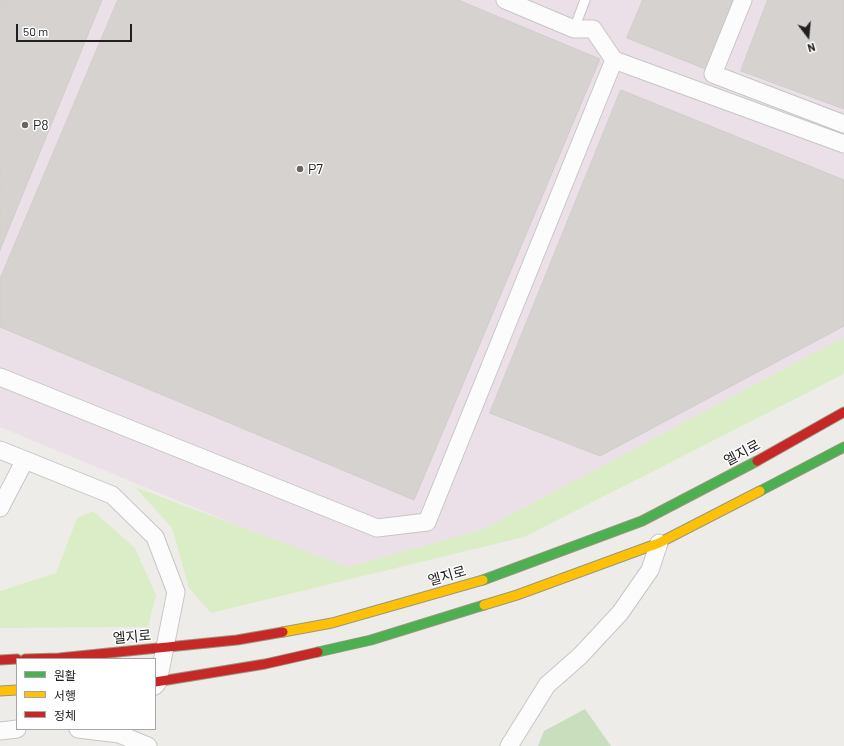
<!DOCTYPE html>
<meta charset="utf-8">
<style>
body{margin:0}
#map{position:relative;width:844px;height:746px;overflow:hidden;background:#eeece9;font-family:Barlow,"Noto Sans KR",sans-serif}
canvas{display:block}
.legend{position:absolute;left:16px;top:658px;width:140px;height:72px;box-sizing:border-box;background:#fff;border:1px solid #a6a6a6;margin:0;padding:5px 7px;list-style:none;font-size:12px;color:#202020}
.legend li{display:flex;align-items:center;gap:8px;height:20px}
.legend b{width:20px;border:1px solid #a6a6a6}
.north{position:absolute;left:788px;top:16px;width:40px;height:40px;-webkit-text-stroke:3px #fff;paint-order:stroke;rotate:164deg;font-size:11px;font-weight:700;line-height:16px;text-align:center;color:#202020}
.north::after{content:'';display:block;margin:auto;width:14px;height:18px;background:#202020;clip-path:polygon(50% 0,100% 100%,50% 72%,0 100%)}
.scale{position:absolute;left:16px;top:24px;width:116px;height:18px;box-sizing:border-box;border:2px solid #202020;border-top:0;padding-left:5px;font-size:12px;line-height:14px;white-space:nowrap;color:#202020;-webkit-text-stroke:3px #fff;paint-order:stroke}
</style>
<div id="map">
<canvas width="844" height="746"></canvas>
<ul class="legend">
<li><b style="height:5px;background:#4caf50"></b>원활</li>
<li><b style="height:5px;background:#ffc107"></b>서행</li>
<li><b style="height:5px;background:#c62828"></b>정체</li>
</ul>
<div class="north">N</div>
<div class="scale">50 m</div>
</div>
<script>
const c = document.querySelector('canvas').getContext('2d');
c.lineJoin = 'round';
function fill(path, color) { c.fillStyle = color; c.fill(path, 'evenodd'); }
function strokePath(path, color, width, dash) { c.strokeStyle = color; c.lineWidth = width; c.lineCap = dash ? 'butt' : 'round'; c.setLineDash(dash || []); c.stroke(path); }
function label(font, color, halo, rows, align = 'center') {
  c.font = font + ' Barlow,"Noto Sans KR",sans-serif'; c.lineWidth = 3; c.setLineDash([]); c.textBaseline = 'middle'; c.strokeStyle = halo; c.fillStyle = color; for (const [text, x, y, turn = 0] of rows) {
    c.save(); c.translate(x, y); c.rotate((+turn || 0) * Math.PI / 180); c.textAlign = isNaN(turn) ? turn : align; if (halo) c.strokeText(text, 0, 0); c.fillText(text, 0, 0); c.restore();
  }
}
const industrial = new Path2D(`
 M0,0h844v344l-390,201 -105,27 -349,-145z`);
const grass = new Path2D(`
 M844,337v37l-320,163 -313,76 -22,-25 -17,-60 -37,-41 213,80 136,-38z
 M93,511l42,37 21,47 -8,32 -148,1v-37l56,-18 21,-55z`);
const forest = new Path2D(`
 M585,709l26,37h-73l6,-15z`);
const building = new Path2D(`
 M0,0h102l-102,250z
 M118,0h340l142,59 -186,441 -414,-173v-48z
 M643,0h93l-28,70 -81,-32z
 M768,0h76v109l-103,-38z
 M621,90l223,90v146l-244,130 -110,-43z`);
const lane = new Path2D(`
 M574,29l11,-29`);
const street = new Path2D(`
 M505,0l69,29h19l21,31 230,84
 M743,0l-30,74 131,50
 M0,377l377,151 50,-6 187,-462
 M0,450l112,45 43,42 21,55 -18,90 -3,4
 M0,508l25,-48
 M78,729l41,5 29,12
 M0,731l17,-2
 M509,746l38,-61 33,-29 40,-43 30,-43 9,-27`);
const fast = new Path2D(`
 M760,491l84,-44
 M483,580l159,-59 115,-60
 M318,652l53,-12 113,-35`);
const slow = new Path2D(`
 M484,605l33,-10 142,-52 101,-52
 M283,632l49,-9 151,-43
 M0,691l17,-1`);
const jam = new Path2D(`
 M757,461l87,-49
 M25,659l34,-1 178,-18 46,-8
 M0,660l17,-1
 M155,682l110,-18 53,-12`);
const markers = [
 [25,125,4,"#686766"],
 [300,169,4,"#686766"]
];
const poiNames = [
 ["P8",33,125],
 ["P7",308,169]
];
const streetNames = [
 ["엘지로",742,453,-28],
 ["엘지로",447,576,-16],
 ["엘지로",132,637,-5]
];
fill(industrial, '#ece0e8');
fill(grass, '#dbedc6');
fill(forest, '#c9debd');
fill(building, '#d5d2d0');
strokePath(building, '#d1cdca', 1);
strokePath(lane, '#c7c6c5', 11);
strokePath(street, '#c7c6c5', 19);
strokePath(fast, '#98987f', 11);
strokePath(slow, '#98987f', 11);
strokePath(jam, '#98987f', 11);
strokePath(lane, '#fcfcfc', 9);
strokePath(street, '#fcfcfc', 17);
strokePath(fast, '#4caf50', 9);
strokePath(slow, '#ffc107', 9);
strokePath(jam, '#c62828', 9);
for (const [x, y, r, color] of markers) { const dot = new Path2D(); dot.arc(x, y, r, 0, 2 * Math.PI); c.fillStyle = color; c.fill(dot); strokePath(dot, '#fff', 1.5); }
label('14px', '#202020', '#fff', poiNames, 'left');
label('14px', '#202020', '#fff', streetNames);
</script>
